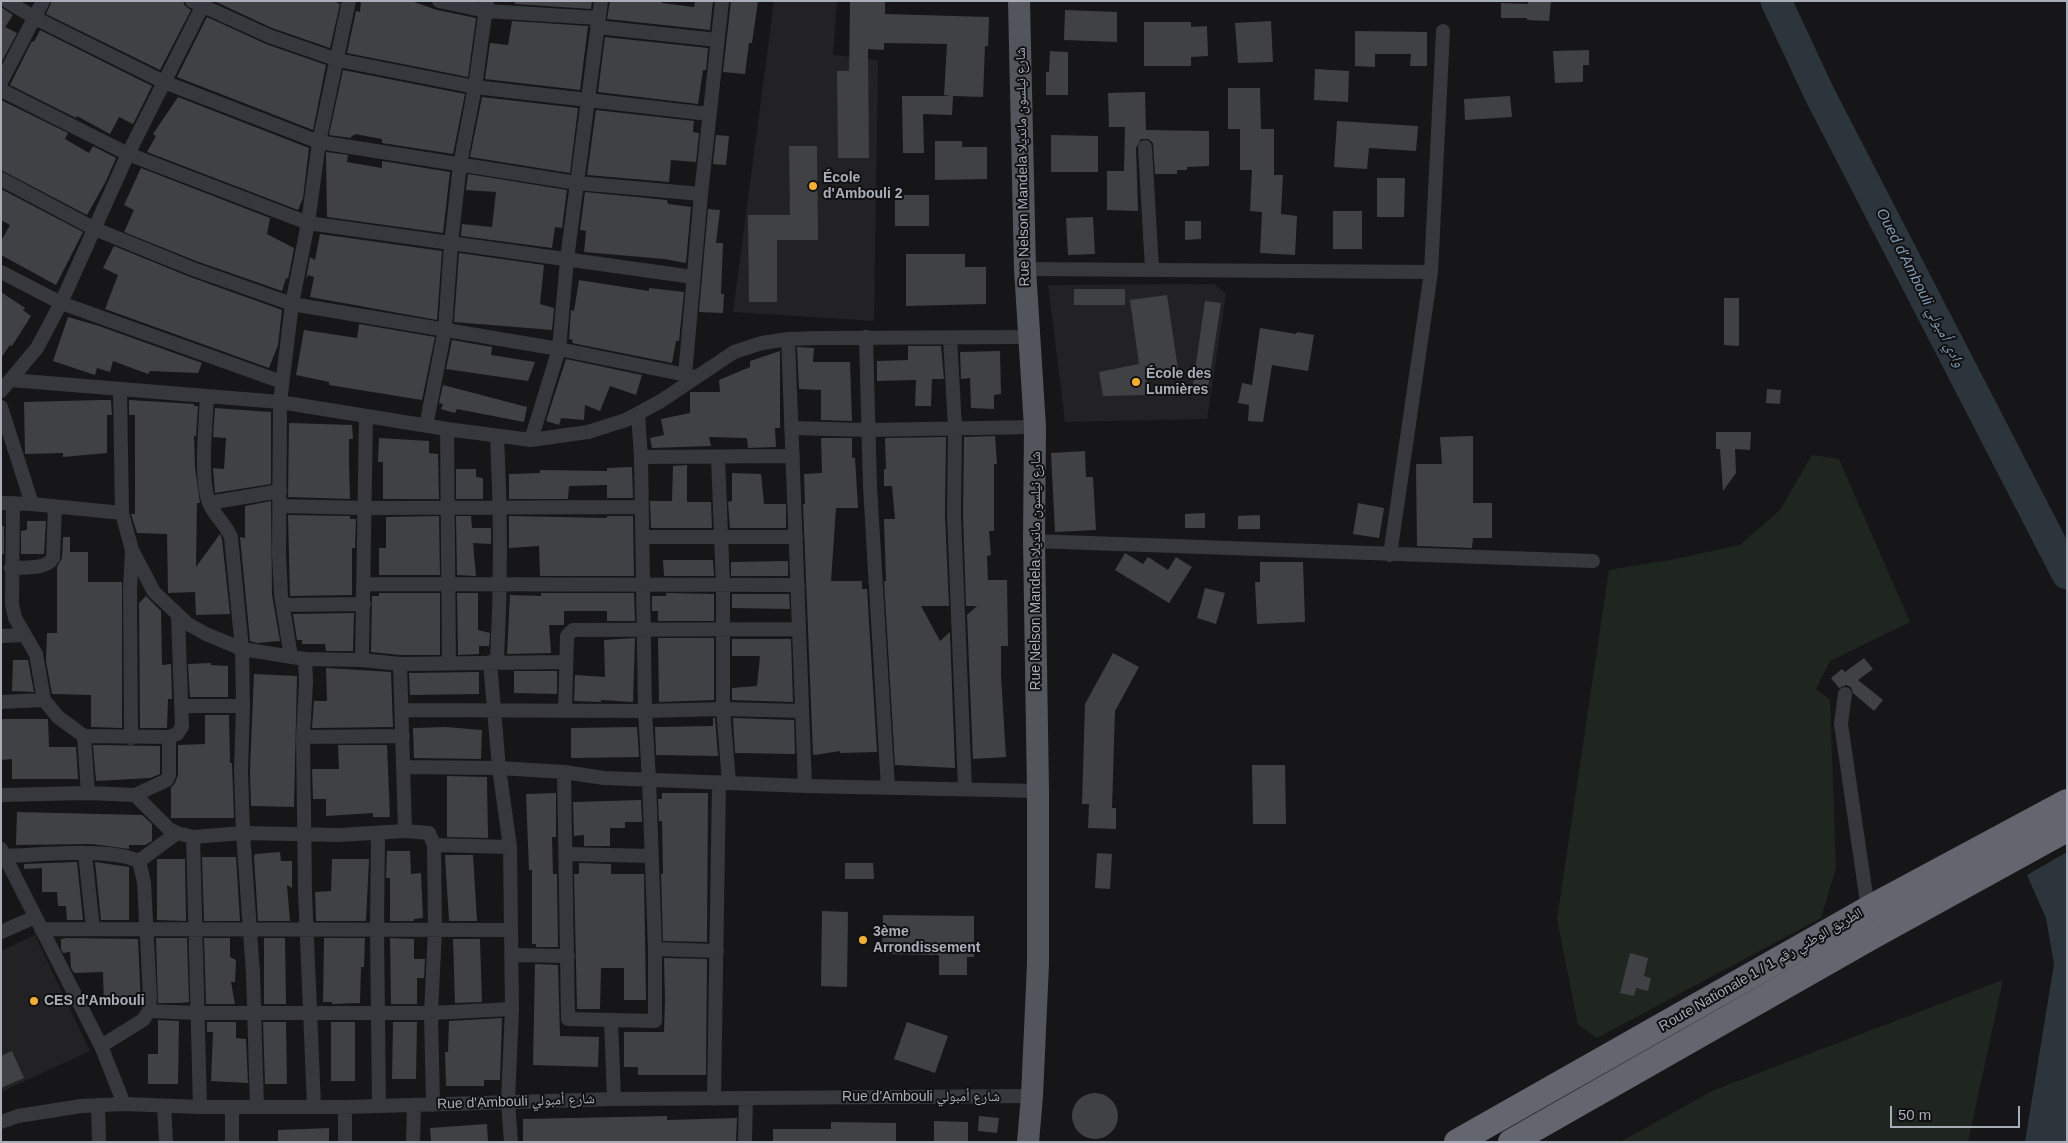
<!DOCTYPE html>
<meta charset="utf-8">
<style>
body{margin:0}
#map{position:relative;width:2068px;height:1143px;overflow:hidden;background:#161618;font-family:Arial,sans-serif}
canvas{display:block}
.frame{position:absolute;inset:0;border:2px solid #a8adb8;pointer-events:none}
.scale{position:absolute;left:1890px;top:1106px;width:130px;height:22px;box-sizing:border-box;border:2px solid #a8adb8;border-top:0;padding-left:6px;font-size:15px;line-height:18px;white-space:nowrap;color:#a8adb8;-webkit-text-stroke:4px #111113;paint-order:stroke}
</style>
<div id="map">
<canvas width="2068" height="1143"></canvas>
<div class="frame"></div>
<div class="scale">50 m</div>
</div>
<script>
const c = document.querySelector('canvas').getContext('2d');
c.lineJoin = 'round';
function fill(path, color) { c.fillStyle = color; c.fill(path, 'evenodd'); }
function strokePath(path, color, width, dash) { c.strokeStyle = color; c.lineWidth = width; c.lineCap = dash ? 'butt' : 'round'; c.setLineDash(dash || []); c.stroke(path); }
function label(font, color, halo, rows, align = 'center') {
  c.font = font + ' Arial,"Noto Naskh Arabic",sans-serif'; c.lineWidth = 4; c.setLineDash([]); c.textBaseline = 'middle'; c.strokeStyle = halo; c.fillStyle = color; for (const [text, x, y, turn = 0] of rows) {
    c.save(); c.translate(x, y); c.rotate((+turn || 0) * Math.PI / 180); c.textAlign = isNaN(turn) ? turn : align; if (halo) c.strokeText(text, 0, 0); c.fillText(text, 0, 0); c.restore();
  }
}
const built = new Path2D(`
 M774,1h63l-4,54 45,5 -4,261 -141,-9z
 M1214,284l12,10 -19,125 -142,3 -17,-137z
 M35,935l55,116 -89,41v-141z`);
const green = new Path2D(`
 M1812,455l27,4 71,163 -80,39 -14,28 14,11 6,168 -15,50 -224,120 -19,-13 -21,-106 52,-349 61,-10 70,-15 40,-35z
 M2003,980l-35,162h-348l94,-52z`);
const water = new Path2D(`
 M2067,852v290h-42l29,-178 -8,-46 -19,-43z`);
const river = new Path2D(`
 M1776,1l43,92 248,481`);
const building = new Path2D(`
 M52,1h131l2,5 6,4 -31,60 -114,-56z
 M214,1h120l6,3 -10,44 -58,-20z
 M361,1h50l26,9 39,8 -8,59 -121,-24 9,-42 4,1z
 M515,1h77l-1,8 -76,-5z
 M610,1h52v2l32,4 1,-6h18l-3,29 -103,-11z
 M731,1h27l-6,42h-3l-4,31 -22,-2z
 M850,1h35v13l104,3 -1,29h-3l-2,51 -30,-1 -1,19 -29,-1 1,39h-21l-1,-57h49l-7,-1 3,-51 -63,-1v7l-16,-1 1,109h-31l-1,-87h12z
 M1528,1h23l-2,20 -22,-1v-2h-26v-15l27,1z
 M1,7l12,8 -8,12 12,6 -16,30z
 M1065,10l52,2v30l-53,-2z
 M207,17l59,27 60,21 -13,65 -136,-53z
 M512,21l76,5 -8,64 -95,-11 5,-36 18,2z
 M1271,21l2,41 -35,1 -3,-40z
 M1144,22h47v5l16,-1 1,30 -17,1v9h-47z
 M40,30l112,56 -19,38 -14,-7 -9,17 -33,-18 -1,2 -66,-33 22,-44 2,1z
 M1355,31l72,1v34h-17l1,-12h-36v13l-20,-1z
 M605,37l103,11 -2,22h-3l-5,34 -100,-12z
 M1589,50v15h-6v17l-28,1 -2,-32z
 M1050,51l18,1v43h-22v-23h3z
 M1315,69l34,2 -1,31 -34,-2z
 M343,70l122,24 -12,60 -71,-11v-4l-27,-5 -1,2 -2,-1 -1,3 -22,-3z
 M1228,88h32l1,41h13v46h9l-2,39 16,2 -2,39 -35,-2 2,-41 -12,-1 2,-41h-12v-41h-12z
 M1145,92l1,38 63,1v35l-22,1v3h-10v4h-22l-2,-31 -5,-4h-7l-5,9 2,63 -31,-1v-39h17l1,-44h-16l-1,-34z
 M1510,96l2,21 -47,3 -1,-21z
 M178,97l131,51 -6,50 -5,12 -151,-58 9,-16 -3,-2z
 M482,97l96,11 -8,65 -100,-16z
 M1,100l67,33 -3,6 24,14 4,-7 23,12 -10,23 -19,34 -86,-45z
 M596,110l98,11 -1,11 6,1 -3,29 -25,-2 -2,22 -82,-7z
 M1337,121l81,5 -2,25 -47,-3 -2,21 -33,-2z
 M716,135l13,1 -3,29 -13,-1z
 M1051,135l47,1v36h-47z
 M935,141h27v6h25v32l-52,1z
 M789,146h28l1,94h-41v62h-28l-1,-87h42z
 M326,152l22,3 -1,7 35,6v-7l68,11 -7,61 -116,-16z
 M141,168l129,50 -3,16 27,14 -6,31 -2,-1 -4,13 -86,-30 -72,-29 10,-22 -10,-5z
 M468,174l99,16 -5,38 -7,-1 -3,21 -91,-12 1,-12 30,3 4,-35 -30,-2z
 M1377,178h28l-1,39h-27z
 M1,189l82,43 -27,53 -55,-30v-14l9,-16 -9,-5z
 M585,192l82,8 1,4 23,3 -5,56 -22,-4 -80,-7 2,-21 -6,-1z
 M895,195h34v31h-34z
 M708,209l12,1 -4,33h7l-2,51h3l-1,19 -24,-1z
 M1333,211h29v38h-29z
 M1093,217l2,37 -27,1 -2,-37z
 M1185,221h16v18l-16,1z
 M320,234l122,17 -5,69 -127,-23 4,-20 -6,-2 -2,4 4,-22 5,3z
 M114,246l76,31 92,33 -4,35 -9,23 -164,-59 13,-34 -15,-7z
 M459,253l85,12 -4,39 14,4 -2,22 -98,-8z
 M906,254h59v13h21v37l-80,2z
 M579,280l70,11v-3l35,4 -5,49h-3l-4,22 -100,-20 1,-3 -4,-1 2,-29 3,1z
 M1074,289h51v16h-51z
 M1,292l24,16 -2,2 8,6 -19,30 -2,-1 -9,13z
 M1167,295l11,74 -32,5 2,21 -45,1 -4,-24 40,-8 -9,-64z
 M1724,298h15v48l-15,-1z
 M1205,301l16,2 -13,84 -15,-2z
 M68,317l31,9 103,37 -4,10 -48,-2 -2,3 -35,-13 -3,11 -13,-4 -2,7 -42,-14z
 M359,324l76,13 -13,63 -93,-15v-3l-33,-7 8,-45 53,8z
 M1260,328l36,6 1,-2 17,3 -6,36 -36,-6 -9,57 -15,-1 1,-16 -11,-2 4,-20 10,2z
 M452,340l40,7 -1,8 44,7 -7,19 -82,-12z
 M908,346h33l3,33h-12l-1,27h-16l1,-26 -39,1v-20l31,-1z
 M797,347l17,1 -1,14h37l2,59 -31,-1v-30l-22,-1z
 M780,351v77h-5l1,19 -28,1 -1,-10 -38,-1 2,9 -59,2 -2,-10 14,-3 -3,-16 29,-6v-21h30l-1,-12 31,-13v-6z
 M1000,351l1,43 -7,1v14l-23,-1 -1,-30 -9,1 -1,-27z
 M566,359l76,16 -6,20 -26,-9 -10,25 -15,-6 -1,15 -23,-2 -2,7 -13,-4z
 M443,385l84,22 -3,15 -67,-13 -2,4 -14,-4 2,-5 -4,-1z
 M1767,389l14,1 -1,14 -14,-1z
 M101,400h10l1,15h-5v38l-44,4v-4l-38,1 -1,-52z
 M129,400l65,4v2h4l-2,30h-2l1,32 5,35h-3l-1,64 24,-33 2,5 8,75 -34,1 -1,-23 -27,1 -1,-59 -30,-1 -6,-19h4v-99h-6z
 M215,408l56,4v72l-56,9 -2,-25 11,1 2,-31 -13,-1z
 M289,423l63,2 1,14h-4v24l1,36 -62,-2z
 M1716,432h35l-1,18 -15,-1 1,24 -13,18 -3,-42h-4z
 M995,436l2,28h-3v67h-5l2,24 -4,1 1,24h19l1,66h-7v30l5,81 -33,2 -6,-144 10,-9h-11l-3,-91 1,-78z
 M1473,436v67h19v35h-19l-1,10 -55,-2 -1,-82h26l-2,-27z
 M946,437l-1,78 4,91h-28l19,35 10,-9 5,136 -60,-3 -11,-184h2l-2,-62h11l-3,-33h-8v-17h2l-1,-31z
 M379,438l50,3v12l9,1 1,45h-56v-37h-5z
 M821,438h31v20h3l3,50h-22l-5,73h31v8h5l10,163 -37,1v-2l-25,4 -2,-1 -10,-250h2l-1,-30 18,-1z
 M1085,451l1,26h7l3,53 -41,2 -4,-79z
 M687,465v37h24l1,26h-61l-1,-27h22l1,-35z
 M632,467l1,31h-26v-13l-38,1 -1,13h-59v-25l31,-1v-3l67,1v-3z
 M456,469h20v8l7,1v21h-27z
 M732,473l29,1 3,30h22v24h-56l-2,-26 4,-1z
 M271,501l1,94 8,46 -23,2 -7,-2 -10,-104 5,1v-32z
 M1358,503l26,5 -5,30 -26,-4z
 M1205,513v15h-20v-14z
 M288,515l62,1v3h6l-1,29h-3v47l-62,1z
 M1260,515v14h-22v-13z
 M439,516l1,59h-61v-27h7v-31z
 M456,516h15l1,12h19v16l-18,-1 3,33 -19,-1z
 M509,516l98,2v-2h26l1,60h-94l-1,-30 -30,2z
 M27,521h19l-2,33h-23v-23l6,-1z
 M1,526h3v28h-3z
 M63,537h7v15h18v30h34v146l-31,-1v-32l-39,-1 -6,-33 1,-28h10v-66l5,-9z
 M1125,553l18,11 5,-7 20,13 8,-13 16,10 -23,36 -54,-33z
 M663,560h50l1,16h-50z
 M788,561v15h-57v-14z
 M1260,562h43l2,60 -48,2 -2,-42h5z
 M1205,588l20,5 -9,31 -19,-6z
 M379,593h61v62h-40l-29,-3 1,-56h7z
 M457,593h21v37l12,3 -1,13h-10v8l-21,1z
 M541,593h93l1,28h-28v-10h-43v14h-15l2,28 -44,1 3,-59 31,1z
 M666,593l48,1v27h-56v-10h-6v-15h14z
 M732,594h57l1,15 -58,-1z
 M146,596l15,15 1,54 9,-1 1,35h-4l-1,29h-27l-1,-125z
 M354,613l-1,38h-27l-1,-7h-23v-4h-5l-4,-26z
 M635,638l-2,64 -32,-2v2l-27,-1 1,-26 30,2 -1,-37z
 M658,638h56v62l-55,2z
 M732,639h59l2,63 -61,-2v-12l25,-2 3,-30h-28z
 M1113,653l26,14 -24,44 -3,97h4v21l-28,-1 1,-24h-7l3,-100z
 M1864,658l9,11 -15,11 25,20 -9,11 -21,-18 -2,-6 -5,-2 -7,3 -8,-10 11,-9 3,3z
 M13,660h15l6,32 -22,-1z
 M211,663v2l17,1v31h-38l-2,-33z
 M326,668l65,4 2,55 -81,1 2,-27h13z
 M514,671h43v23l-43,-1z
 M479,672v22l-69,1 -1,-22z
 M254,674l43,2 -3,131 -43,-1 -1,-36z
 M205,715h24l1,48h2l2,55h-63v-30l4,-5 3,-8v-30l27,-1z
 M713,718h2l3,38 -62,-1 -1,-28 58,-1z
 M733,718l61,2 1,34 -60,-1z
 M1,719h47l1,28h27l2,32h-66v-20l-11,1z
 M446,727l36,3 -1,29 -67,-1 -1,-30z
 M637,727l2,30 -68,1v-30z
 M93,745l67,1v28l-10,4 -54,3z
 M338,745h49l3,72h-17v-4l-47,3v-17h-13l-1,-30h27z
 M1252,765h33l1,59h-33z
 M447,776l40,1 1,61 -41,-1z
 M556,793v44h-4l1,37h4l1,73h-22v-3h-4v-74h-3l-3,-76z
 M662,793h46l-1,149 -44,-1 -2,-67h2l-1,-53h-3l-1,-22h4z
 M641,800l1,22h-17v6h-15v18h-26v-11l-10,1 -1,-34z
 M17,812l125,3 10,9v17l-7,4h-16v4l-37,-5 -76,1z
 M387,851h23l1,23 10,-1 2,45 -9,1v2h-24v-43h-4z
 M280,852l1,9h11v27l-5,-3 3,36h-32l-4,-64 1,-3z
 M1097,853l15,1 -2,35 -15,-1z
 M445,855h28l4,66h-28z
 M202,857h34l4,64h-36z
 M157,859h28l1,62 -29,-1z
 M332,859h37l-3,62h-50l-1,-29 16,-1z
 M77,862l6,58h-16l-1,-14h-8l-1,-14h-15v-24l-18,1v-5z
 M95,862l34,5v53h-28z
 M579,863l32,1v10h33l2,126h-22v-32h-23l-1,41h-23l-3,-135h5z
 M845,863h28l1,16h-29z
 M822,911l26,1 -1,75 -26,-1z
 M883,915l91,1v41h-7v18h-28v-20l-57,-1z
 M67,938l71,1 3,67h-37l-1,-34 -29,1 -3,-5 -1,-16 -7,1 -2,-4v-10z
 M156,938h31l2,64 -10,1h-21z
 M204,938h26v19l6,3 -1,22h-4l4,22h-29z
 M264,938h21l1,66h-22z
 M324,938h41l-1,29h-3l-1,36 -28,1v-2h-9z
 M390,938l24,1v20h11l-1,19h-7v26h-26z
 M453,939h27l2,63 -27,1z
 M1630,953l18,5 -4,18 7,2 -3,13 -12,-3 -2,8 -14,-3z
 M664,958l43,1 -1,116h-68v-8h-14v-35h40l1,-31z
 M535,964l23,1 2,71 39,1 -1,30 -65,-2z
 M502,1018l-2,62h-16v6h-38l-1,-34h3l1,-31z
 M158,1020l21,1 -1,63h-30v-30h10z
 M207,1022h29v16l10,1 2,44 -37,-2 2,-49h-6z
 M263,1022h23l1,62h-22z
 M331,1022h24v59h-24z
 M393,1022h24l-1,57h-24z
 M907,1022l41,14 -13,37 -41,-14z
 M12,1051l12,27 -23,10v-32z
 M1072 1116a23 23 0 1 1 46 0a23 23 0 1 1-46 0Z
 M667,1116v4l70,-2 -1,24h-213v-23z
 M979,1116l20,2 -2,15 -19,-2z
 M934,1121l34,1v20h-34z
 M831,1122l65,1v19h-123v-13h58z
 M487,1124l1,18h-57l-1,-14z
 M329,1128v14h-51v-12z`);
const street = new Path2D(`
 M7,1l28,17 129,64 155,60 258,41 124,11
 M192,1l77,35 69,24 137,27 234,27
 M439,1l47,10 112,7
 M597,27l120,13
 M1,82l42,-81
 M1,90l127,64 180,69 385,54
 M1145,147l7,122
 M1,179l94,50 98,40 99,35 267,45 137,28
 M1025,269l406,3
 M1,272l60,31 221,79
 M866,337l4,150 18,301
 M950,338l5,89 -1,88 11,274
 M788,339l17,447
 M685,375l16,-181 21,-193
 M11,380l269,22 167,27 84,11 57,-8 38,-12 35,-19 73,-49 28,-9 26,-4 31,-1 209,-1
 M120,390l2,123 10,37 22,42 34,32 18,10 36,15 63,10 1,23 -3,55 2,154 9,215
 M1,391l36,-43 24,-45 67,-149 77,-153
 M207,396c-1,27 -8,85 3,109 6,12 16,20 21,32l11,112 1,57 -2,64 2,63 10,140 4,134
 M1,407l31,97
 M426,426l19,-97 6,-85 9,-80 15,-77 12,-86
 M791,428l76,2 168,-3
 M447,429l2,234
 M531,440l28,-91 8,-90 34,-258
 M641,457l152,-1
 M718,457l5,129v123l6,73
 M1,503l31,1 90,9
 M13,503l-1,101 3,14 10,17
 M209,503l71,-12
 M280,506l84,2 277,-1
 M642,537h154
 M1034,541l559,20
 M1390,555l41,-283 12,-241
 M11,568c13,-1 35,2 42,-10l2,-52
 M364,584l434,1
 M283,605l81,-1
 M1,636l24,-1 11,19 8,46 14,17 26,19 85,1 8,-3 5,-7 -4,-111
 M291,657l-10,-62 -2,-40 1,-153 12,-98 16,-81 11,-81 30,-141
 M305,659l57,1 38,4 166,-2
 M362,660l4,-244
 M497,661c4,-75 4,-149 0,-225
 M490,662l9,106 11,79 2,162 -4,92 3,41
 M400,664l5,167
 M1845,694l-4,30 27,185
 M1,702l43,-2
 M182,706h61
 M403,710l242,1 78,-2 79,2
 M565,711l2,-75 6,-6 226,-1
 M84,736l4,57
 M303,737l100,-1
 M131,738l-1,-150 2,-37
 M404,767l95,1 65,4 40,6 201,8 233,5
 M564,772l4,247 87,2v-72l-6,-170 -4,-68 -4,-254 -3,-43
 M1,795l87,-2 47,2 34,34 8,4 16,4 50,-4 96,2 66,-4 24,2 5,12 1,85 -4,83 2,92
 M135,795l32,-15 2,-5v-38
 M378,834l-1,95 2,176
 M193,837l7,270
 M434,845l76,2
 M1,849l100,197 23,58
 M85,854l8,74
 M566,854l86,2
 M5,856c36,-1 102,-9 134,5l5,21 6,115 -1,14 -6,9 -42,26
 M139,861l38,-28
 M41,929l470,1
 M1,932l34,-15
 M655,949l62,2
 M511,955l57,1
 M149,1011l49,2h233l81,-4
 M611,1021l3,78
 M714,1099l5,-317
 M98,1105l1,37
 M164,1106l2,36
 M1,1122l17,-6 63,-10 43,-2 76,3h145l269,-8 418,-3
 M232,1142v-35
 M345,1142v-35
 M413,1142l1,-36
 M745,1142l1,-44`);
const primary = new Path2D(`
 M1019,1l6,268 10,158 -1,114 4,250v173l-6,132 -4,46`);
const highway = new Path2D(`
 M1457,1142l411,-233 199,-107
 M1511,1142l360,-205 196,-108`);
const markers = [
 [813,186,5,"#f2b134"],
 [1136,382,5,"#f2b134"],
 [863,940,5,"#f2b134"],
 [34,1001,5,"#f2b134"]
];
const streetNames = [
 ["Rue Nelson Mandela شارع نيلسون مانديلا",1023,167,-91],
 ["Rue Nelson Mandela شارع نيلسون مانديلا",1036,571,-90],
 ["Route Nationale 1 / الطريق الوطني رقم 1",1761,970,-30],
 ["Rue d'Ambouli شارع أمبولي",921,1097],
 ["Rue d'Ambouli شارع أمبولي",516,1102,-2]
];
const poiNames = [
 ["École",823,178],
 ["d'Ambouli 2",823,194],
 ["École des",1146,374],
 ["Lumières",1146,390],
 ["3ème",873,932],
 ["Arrondissement",873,948],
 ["CES d'Ambouli",44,1001]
];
const waterNames = [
 ["Oued d'Ambouli وادي أمبولي",1920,288,63]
];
fill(built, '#222225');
fill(green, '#1e261f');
fill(water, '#2c353c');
strokePath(river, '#2c353c', 31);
fill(building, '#404145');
strokePath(street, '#37383d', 14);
strokePath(primary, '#53555c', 22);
strokePath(highway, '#63666e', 26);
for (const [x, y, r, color] of markers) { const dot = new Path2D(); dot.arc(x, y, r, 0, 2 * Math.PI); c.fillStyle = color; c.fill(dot); strokePath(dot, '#111113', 2); }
label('14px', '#a8adb8', '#111113', streetNames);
label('bold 14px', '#a8adb8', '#111113', poiNames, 'left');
label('italic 15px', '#7f9bb3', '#111113', waterNames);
</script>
